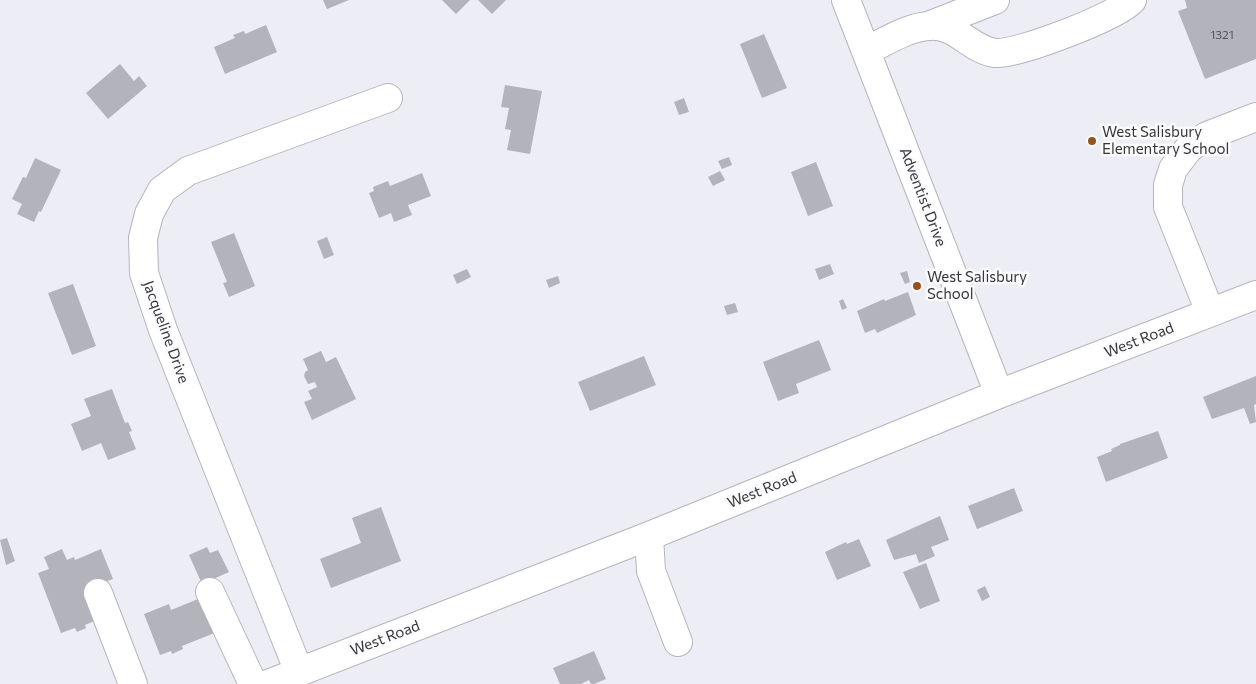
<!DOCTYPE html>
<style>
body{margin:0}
canvas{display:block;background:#ededf5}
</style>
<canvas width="1256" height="684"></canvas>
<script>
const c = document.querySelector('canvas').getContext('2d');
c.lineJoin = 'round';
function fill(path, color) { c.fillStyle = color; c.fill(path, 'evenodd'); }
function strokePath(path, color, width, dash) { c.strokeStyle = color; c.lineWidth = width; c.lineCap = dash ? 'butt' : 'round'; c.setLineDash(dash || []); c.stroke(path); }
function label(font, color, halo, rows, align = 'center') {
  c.font = font + ' Commissioner,sans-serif'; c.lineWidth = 5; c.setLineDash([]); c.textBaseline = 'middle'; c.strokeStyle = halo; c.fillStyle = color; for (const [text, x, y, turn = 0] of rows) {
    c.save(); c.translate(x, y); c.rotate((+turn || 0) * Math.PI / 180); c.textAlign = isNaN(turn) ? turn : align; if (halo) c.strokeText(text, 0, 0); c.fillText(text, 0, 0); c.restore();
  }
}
const building = new Path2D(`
 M323,0h26l-22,9z
 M442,0h28l-14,14z
 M478,0h28l-14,14z
 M1185,0h71v59l-51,20 -27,-68 9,-3z
 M266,25l11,27 -52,22 -11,-27 21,-9 -2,-3 11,-4 1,3z
 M764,34l23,54 -25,10 -22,-54z
 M120,64l14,17 5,-5 8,10 -39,33 -22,-26z
 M505,85l37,6 -12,63 -23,-4 4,-20 -6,-1 4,-21 -8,-1z
 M684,98l5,14 -10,3 -5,-13z
 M729,157l3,8 -10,4 -4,-8z
 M35,158l26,12 -20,42 -2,-1 -5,11 -17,-8 5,-10 -10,-5 11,-22 3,1z
 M816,162l17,44 -25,10 -17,-44z
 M720,171l5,9 -12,6 -5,-9z
 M422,173l9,23 -23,9 4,10 -18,7 -3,-9 -12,5 -10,-25 5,-2 -1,-4 15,-6 2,5z
 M234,233l21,53 -26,11 -6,-14 4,-1 -16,-40z
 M327,237l7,18 -10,4 -7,-18z
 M830,264l4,10 -15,6 -4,-11z
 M467,269l4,8 -14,7 -4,-9z
 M907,271l3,11 -5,2 -5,-11z
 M558,276l2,7 -11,5 -3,-8z
 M73,284l23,62 -24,9 -24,-62z
 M908,292l8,23 -39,18 -2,-4 -10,4 -8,-22 27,-12 1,2z
 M843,299l4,9 -5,2 -3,-9z
 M735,303l3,9 -11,3 -3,-9z
 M819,340l12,30 -35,14 3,9 -21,8 -15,-39z
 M321,351l5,11 10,-5 20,42 -44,21 -8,-18 8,-3 -4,-8 9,-4 -2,-5 -7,2 -4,-8 1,-4 3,-2 -5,-11z
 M644,356l12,29 -66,26 -12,-29z
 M1256,376v28l-2,1 2,17 -6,2 -6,-16 -32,11 -9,-22z
 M112,389l13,34 3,-1 4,9 -3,1 7,17 -28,11 -7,-17 -19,8 -11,-27 20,-8 -7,-17z
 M1158,431l10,27 -62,24 -9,-25 15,-6 -1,-2 9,-4v-1z
 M1014,488l9,23 -46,18 -9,-23z
 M381,507l20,54 -70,27 -11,-29 41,-16 -9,-25z
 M940,516l9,24 -18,7 4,9 -16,7 -3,-9 -22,6 -8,-20z
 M7,538l8,23 -9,4 -6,-25z
 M859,539l12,27 -34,14 -12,-28 21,-10 1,2z
 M207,547l3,6 8,-3 11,22 -27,12 -13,-29z
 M62,549l5,11 7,-3 1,3 26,-11 12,30 -28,10 12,31 -12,5 1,3 -9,4 -2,-4 -14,5 -23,-60 11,-4 -5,-12z
 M926,563l14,38 -20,8 -17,-37z
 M985,586l5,11 -8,4 -5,-11z
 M203,597l14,35 -35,14 1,3 -11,5 -1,-3 -11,4 -16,-41 25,-10 2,6z
 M594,651l12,28 -12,5h-3l-2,-4 -8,4h-21l-7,-16z`);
const minor = new Path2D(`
 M846,0l153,394
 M928,26l67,-26
 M866,51c19,-9 42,-24 63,-25 26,-3 42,24 66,27 22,2 123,-37 137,-53
 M1210,312l-42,-105v-22l5,-16 16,-21 18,-12 49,-19
 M649,536l2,35 27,71
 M210,592l43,92
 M98,593l35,91
 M299,672l-136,-342 -19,-57 -1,-35 6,-24 13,-24 26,-19 200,-73
 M268,684l381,-148 350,-142 257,-99`);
const markers = [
 [1092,141,5,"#93541c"],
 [917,286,5,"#93541c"]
];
const numberNames = [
 ["1321",1222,35]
];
const poiNames = [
 ["West Salisbury",1102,132],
 ["Elementary School",1102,149],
 ["West Salisbury",927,277],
 ["School",927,294]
];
const streetNames = [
 ["Adventist Drive",923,197,69],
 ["Jacqueline Drive",166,332,70],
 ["West Road",1139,340,-21],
 ["West Road",762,490,-22],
 ["West Road",385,638,-21]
];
fill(building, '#b2b3bb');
strokePath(minor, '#b4b5bc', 30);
strokePath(minor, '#fff', 28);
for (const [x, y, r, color] of markers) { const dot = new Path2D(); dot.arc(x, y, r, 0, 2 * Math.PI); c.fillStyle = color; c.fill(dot); strokePath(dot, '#fbfbfe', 2); }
label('12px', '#56565a', null, numberNames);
label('15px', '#37373a', '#fbfbfe', poiNames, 'left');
label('15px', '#37373a', '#fbfbfe', streetNames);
</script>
